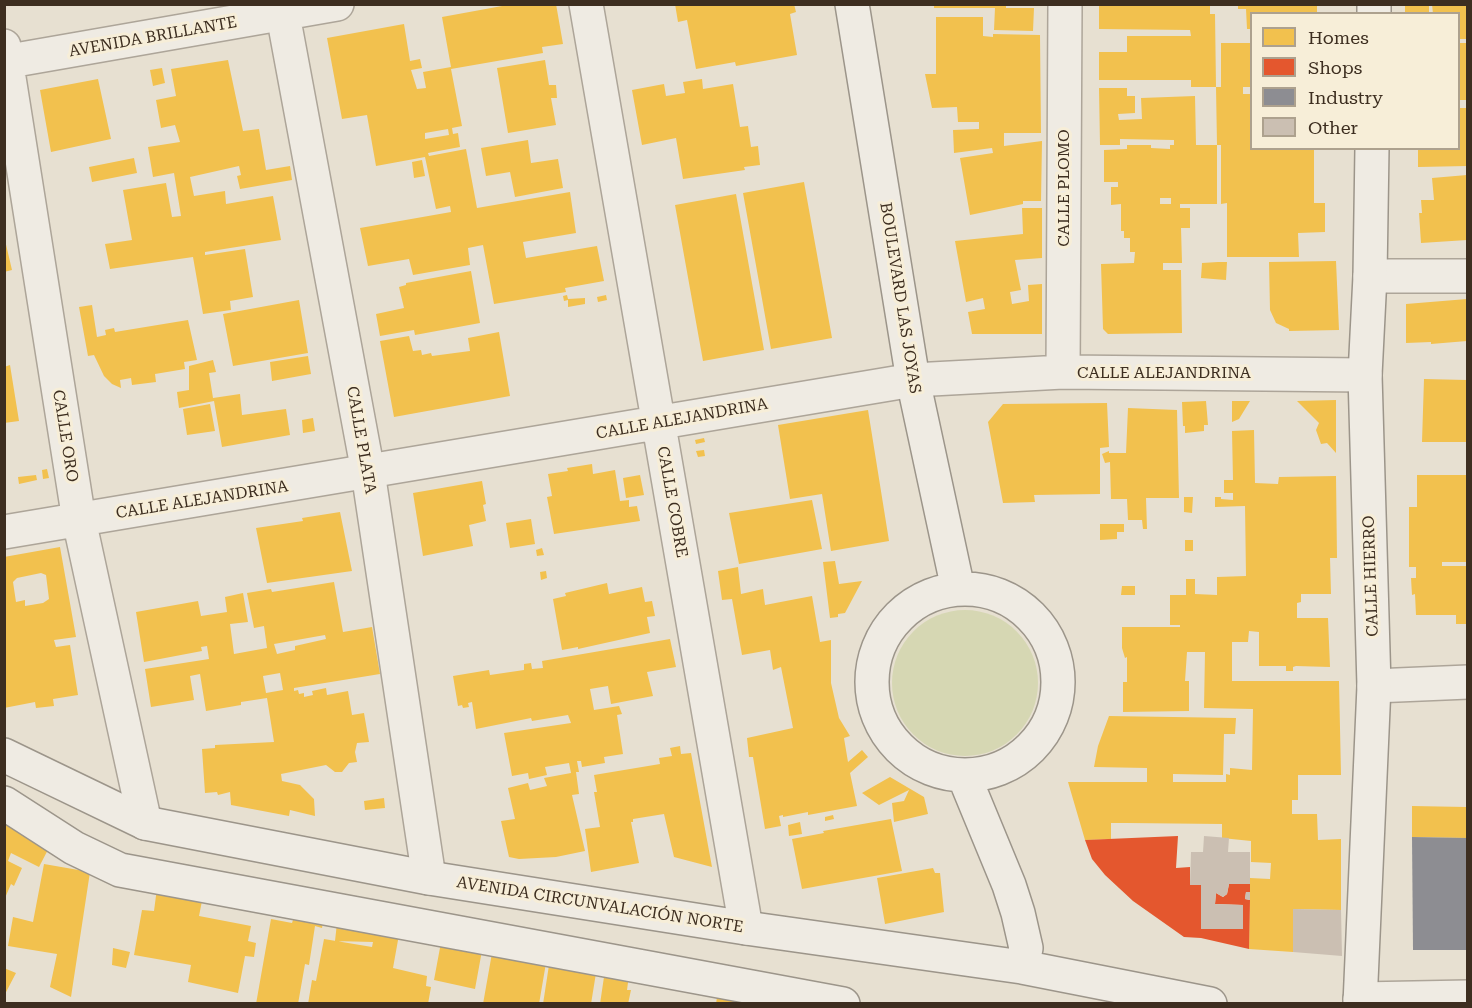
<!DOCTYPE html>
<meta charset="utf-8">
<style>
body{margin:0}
#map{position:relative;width:1472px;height:1008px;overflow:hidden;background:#e7e0d1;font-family:"Roboto Serif",serif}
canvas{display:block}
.frame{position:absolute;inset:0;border:6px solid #3d2e20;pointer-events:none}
.legend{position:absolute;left:1250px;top:12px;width:210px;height:138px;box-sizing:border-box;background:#f7eed8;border:2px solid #ada18e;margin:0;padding:8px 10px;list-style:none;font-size:18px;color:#3d2e20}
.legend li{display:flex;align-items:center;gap:12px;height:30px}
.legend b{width:30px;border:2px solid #ada18e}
</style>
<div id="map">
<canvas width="1472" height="1008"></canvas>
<div class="frame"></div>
<ul class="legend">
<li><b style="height:16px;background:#f2c14e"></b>Homes</li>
<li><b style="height:16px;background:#e4572e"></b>Shops</li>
<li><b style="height:16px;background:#8d8d92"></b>Industry</li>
<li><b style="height:16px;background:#cbbfb2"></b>Other</li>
</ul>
</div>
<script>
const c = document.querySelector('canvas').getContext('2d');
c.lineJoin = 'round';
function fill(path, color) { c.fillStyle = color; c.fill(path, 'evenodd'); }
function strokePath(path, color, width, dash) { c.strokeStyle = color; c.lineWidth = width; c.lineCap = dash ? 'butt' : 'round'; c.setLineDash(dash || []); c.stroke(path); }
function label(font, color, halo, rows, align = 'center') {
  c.font = font + ' "Roboto Serif",serif'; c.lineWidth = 6; c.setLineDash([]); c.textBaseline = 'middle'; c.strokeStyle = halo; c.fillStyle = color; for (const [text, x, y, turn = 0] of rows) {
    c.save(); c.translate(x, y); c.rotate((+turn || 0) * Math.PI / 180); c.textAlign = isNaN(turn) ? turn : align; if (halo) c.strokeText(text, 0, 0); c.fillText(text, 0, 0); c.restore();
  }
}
const green = new Path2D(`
 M892 683a73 73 0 1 1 146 0a73 73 0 1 1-146 0Z`);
const homes = new Path2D(`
 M513,4h43l7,40 -21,3 1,6 -92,16 11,57 -10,2 1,6 5,-1 2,14 -32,6 1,3 37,-7 11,59 93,-16 6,41 -53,9 3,16 71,-12 7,35 -39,7 1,4 -72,12 -11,-59 -15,3 2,17 -57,10 -4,-16 -41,7 -8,-38 91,-16 -1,-6 -14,3 -11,-52 -49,9 -9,-51 -25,4 -15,-81 77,-14 6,37 10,-2 2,9 -11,2 6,19 9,-1 -3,-16 28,-5 -9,-50zM448,129l1,6 -24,4v-6z
 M675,4h119l2,8 -6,2 7,41 -61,11 -1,-4 -39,7 -9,-49 -9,2z
 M934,4h72v4h28l-1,23 -39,-1 1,-22h-61z
 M1099,4h111v10h5l1,73h-25v-7h-92v-28h28v-16h64l-1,-6 -91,-1z
 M1238,4h79v10h-66v15h-4l-1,-20h-8z
 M1405,4h24v10h-24z
 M1432,4h35v35h-9v-25h-25z
 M936,17h47v19l10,1v-3l47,1 1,98h-37v13l38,-5 -1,60h-18v3l-53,11 -10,-57 33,-5 -1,-5 -38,5 -1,-23 26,-1v-7h-21l-1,-15 -25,1 -7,-34h11z
 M1221,43h30v44h-8v7h8v54h63v55h11v29l-27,1 1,24h-72v-54l-6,1v-59h-4l-1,-58h5z
 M1458,43h9v57h-9z
 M228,60l15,71 16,-2 7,41 24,-4 2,14 -52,9 -3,-13 4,-1 -2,-9 -49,11 4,19 31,-5 1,13 47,-8 8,44 -76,12v3l40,-6 8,48 -23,4 1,9 -28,4 -10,-57 -83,12 -5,-25 27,-4 -9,-50 43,-7 6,34 9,-1 -7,-43 -21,4 -5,-30 32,-5 -5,-17 -14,3 -5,-28 20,-4 -5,-27z
 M545,60l4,25h7l1,13h-6l5,27 -48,8 -11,-65z
 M162,68l3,15 -12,3 -3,-16z
 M98,79l13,60 -60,13 -11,-62z
 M702,79l1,10 30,-5 7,43 8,-1 3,21 7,-1 2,19 -16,2 1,3 -62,9 -7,-41 -34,7 -10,-55 32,-6 2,12 19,-3 -2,-11z
 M1099,88h28v8h8v17l-17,1 1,6 23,-1 -1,-21 54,-2 1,49h21v59h-37v4h10v20h-9l1,35h-19v7h18l1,63 -74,1 -5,-5 -2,-65 33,-1 1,-11h-5v-14h-6v-7h-3v-27l-10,1v-18h7v-5h-14v-32l23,-1v-4h24v3l19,1v-4h4v-5l-54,-1v6h-20zM1160,198h11v6h-11z
 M1458,108h9v58l-49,1v-19h40z
 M528,140l3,23 27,-4 5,29 -48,9 -5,-25 -24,4 -5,-28z
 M134,158l3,15 -45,9 -3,-15z
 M422,160l3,16 -11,2 -2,-16z
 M1467,175v65l-46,3 -2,-30h3l-1,-13h13l-2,-22z
 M804,182l28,156 -61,11 -28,-156z
 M736,194l28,156 -61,11 -28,-156z
 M1022,208h20v50l-27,2 6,30 -11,2 2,12 17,-3 -1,-16 14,-1v50h-70l-4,-22 17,-3 -2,-11 -17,4 -11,-61 68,-7z
 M4,236l8,34 -8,2z
 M1336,261l3,69 -50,1v-2l-13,-6 -6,-13 -1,-48z
 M1218,262h9l-1,18 -25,-2 1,-15z
 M471,271l9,52 -65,12 -1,-5 -34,6 -4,-22 28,-6 -5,-21 7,-2v-2z
 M567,295l1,4 17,-1v6l-17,3v-7l-4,1 -1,-5z
 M606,295l1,5 -9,2 -1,-5z
 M1467,299v42l-36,3v-2l-25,1v-39z
 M299,300l9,53 -75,13 -10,-52z
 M92,305l5,32 9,-2 -1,-5 9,-2 1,4 73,-12 9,40 -13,2 1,7 -30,5 1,8 -24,3 -1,-7 -11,2 1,8 -9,-4 -8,-8 -10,-21 -6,1 -9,-49z
 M499,332l11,64 -116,21 -14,-76 29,-5 4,15 8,-1 1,5 9,-2 1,3 38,-5 -2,-13z
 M308,356l3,18 -39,7 -2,-19z
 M213,360l3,12 -7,1 4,25 27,-4 2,21 44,-6 4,26 -68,12 -8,-46 -35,7 -2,-16 12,-2v-24z
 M10,365l9,56 -15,2v-56z
 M1424,379l43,1v62h-45z
 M1336,400v53l-9,-10 -6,1 -5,-14 3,-7 -22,-22z
 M1206,401l2,24h-4v6l-19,2v-7h-2l-1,-24z
 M1232,401h18l-11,18 -7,3z
 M1107,403l2,44 -9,1v46l-66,1 1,7 -32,1 -15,-81 15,-18z
 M210,404l5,27 -28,4 -4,-26z
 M1128,408l49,2 2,88h-33l1,31h-4l-1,-9h-14l-1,-21h-16l-1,-37 -5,1 -3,-9 7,-3v2h17z
 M868,410l21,131 -58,10 -9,-57 -32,5 -12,-74z
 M313,418l2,13 -12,2 -1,-13z
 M1254,430l1,53 23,1 1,-7 57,-1 1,82h-7l1,36h-30v8l-4,1v15h31l2,49 -34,-1 -3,1v4h-7v-5h-27v-34l-10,-1 -1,11h-16v39h107l2,94h-43v25h-6v14h25l1,26 23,-1v71l-48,-1v43l-44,-3 1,-71 20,1 1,-16 -20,-1v-21l-29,-3v-14l-95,-1h-16v16l-26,1 -17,-58h79v-14l-53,-1 4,-21 11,-30 127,2 -1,16h-11l-1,41 -50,-1v8h53v-8l4,1v-7l22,2 1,-61 -49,-1 1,-56h-18l-2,29h4v30l-66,1v-30h4v-25l-2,1 -3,-10v-21h58v-2h-10v-30h16v-16h9v15l22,1v-18l29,-1 -1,-70 -30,1v-10h6v2l12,1v-7h-9v-13h9l-1,-49z
 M704,438l1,4 -9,2 -1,-4z
 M704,450l1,6 -7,1 -2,-6z
 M592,464l1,10 22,-4 5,31 9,-1v7l8,-1 3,15 -86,13 -7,-37 5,-1 -4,-22 20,-3 -1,-3z
 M47,469l2,9 -6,1 -1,-9z
 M36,475l1,5 -18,4 -1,-7z
 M640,475l4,20 -18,3 -3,-20z
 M1417,475h50v87h-25v4h25v58h-11v-9h-40l-1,-21 -3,1 -1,-17h5v-11h-7v-60h8z
 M482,481l4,23 -3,1 3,16 -17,4 4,21 -50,10 -10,-63z
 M1184,497h9l-1,16 -8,-1z
 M812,500l10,49 -83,15 -10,-51z
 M340,512l12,59 -85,12 -11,-55 47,-7 -1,-3z
 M531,519l4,25 -25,4 -4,-25z
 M1100,524h24v8h-7v7l-17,1z
 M1185,540h8v11h-8z
 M60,547l16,90 -22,3 2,7 14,-2 8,50 -25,4 1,7 -18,2 -1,-6 -31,6v-151zM41,573l5,2 3,24 -6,4 -18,3v-6l-9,2 -3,-20 4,-4z
 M542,548l2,7 -7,1 -1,-6z
 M835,561l4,23 23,-3 -17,32 -7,1v3l-8,1 -7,-56z
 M738,567l3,27 22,-5 2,16 47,-9 8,46 11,-2v43l8,35 11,18 -6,2 4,24 14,-12 6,7 -18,16 7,33 -49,9v-3l-25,5v-2l-4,1 2,10 -16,3 -12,-72h-4l-2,-19 46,-10 -12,-61 -8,3 -3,-20 -28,5 -10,-56 -10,1 -4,-29z
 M546,571l1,7 -6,2 -1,-8z
 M334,582l9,50 29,-5 8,47 -86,14v3l4,-1 1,4 5,-1v4l9,-2 -1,-4 14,-3 1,7 21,-4 4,24 12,-2 5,29 -12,1 -2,9 2,10 -8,1 -7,9h-7l-9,-7 -45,9 1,7 18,4 14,14 1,17 -25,-6 -1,6 -58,-11 -1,-13 -12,3 -1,-3 -12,1 -3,-44 13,-1v-3l59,-3 -7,-44 -26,4v3l-35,6 -6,-37 -10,2 4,24 -43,7 -6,-38 64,-10 -2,-13 -6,1 1,4 -58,11 -8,-50 62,-11 3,15 26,-4 -2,-15 18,-4 5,29 -18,2 4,30 33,-6 -3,-22 -10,2 -7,-35 24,-4 1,3zM325,635l1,4 -31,7v4l-18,4 -3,-10zM280,673l3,17 -17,3 -3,-17z
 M607,583l2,11 33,-7 3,15 7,-1 3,15 -8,1 3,16 -72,16v-2l-16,3 -9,-51 13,-3 -1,-3z
 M1122,586h13v9h-14z
 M670,639l6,28 -29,5 6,24 -42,8 -3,-18 -18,3 4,21 25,-4 3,8 -5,1 6,39 -19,3 1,6 -23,4 -1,-6h-4l2,11h-3l3,22 -7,1 13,56 -29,6 -37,2 -10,-2 -8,-36 14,-2 -7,-31 20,-5 2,7 17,-4 -3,-8 27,-5 -2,-10 -24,4 2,8 -18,4 -1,-6 -16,3 -8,-43 67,-10 -3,-8 -36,6 -1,-3 -55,11 -4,-27 -4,1 1,4 -6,1 -1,-3 -4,1 -5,-30 36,-6 1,5 34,-5v-6l7,-1 1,6 11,-1 -1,-7z
 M680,746l1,8 10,-1 21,114 -38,-10 -10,-43 -31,5v3h-2l8,41 -48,9 -6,-43 15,-2 -6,-35h3l-3,-17 66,-11 -1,-6 13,-2 -2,-8z
 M890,777l34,20 4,17 -34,8 -2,-19 12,-2 5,-11 -30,15 -17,-12z
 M384,798l1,10 -20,2 -1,-9z
 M1412,806l55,1v31l-55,-1z
 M5,809l48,31 -14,27 -28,-14 -3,8 14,7 -8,18 -3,-2 -6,14z
 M833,815l1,4 -9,2v-4z
 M891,819l11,52 -100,18 -10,-50 32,-6 -1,-2z
 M800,822l2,12 -13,2 -1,-11z
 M44,864l46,8 -19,125 -21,-10 7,-33 -49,-8 5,-29 20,5z
 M933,868l2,5h5l4,39 -59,12 -8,-46z
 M157,888l46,8 -4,20 52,10 -3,15 8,2 -2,14 -9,-1 -7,37 -50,-11 3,-17 -57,-10 8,-45 12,1z
 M271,919l21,4 1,-3 23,4v-3l7,1 -1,6 -7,-2 -6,39 -4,-1 -7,40h-42z
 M337,923l63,6 -7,39 34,8 -1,10 5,1 -3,17h-120l4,-24 4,1 8,-42 48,8 1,-5 -38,-1z
 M442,937l41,8 -8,44 -41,-9z
 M113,948l17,4 -4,16 -14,-3z
 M492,953l54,10 -7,41h-56z
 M549,965l47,8 -5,31h-48z
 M4,968l12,5 -12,23z
 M605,970l24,5 -2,15h4l-3,14h-28z
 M718,990l57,14h-59z`);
const shops = new Path2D(`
 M1178,836l-2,32 14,-1v18h11v44h42v-24l-28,-1 1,-11 7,4 4,-3 2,-10h21v8h-4l-1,7 5,1 -1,49 -48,-11 -17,-1 -51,-36 -28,-26 -13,-16 -7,-19z`);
const industry = new Path2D(`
 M1412,837l56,1v112h-55z`);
const building = new Path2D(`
 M1204,836l25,2 -1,14h22v32h-21l-2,10 -4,3 -7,-4 -1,11 28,1v24h-42v-44h-11l1,-33h12z
 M1246,892h4v8l-5,-1z
 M1293,909l48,1 1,46 -49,-4z`);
const street = new Path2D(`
 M281,4l87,468 61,406
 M586,4l160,924
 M4,46l75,474 66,303
 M4,62l333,-58
 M1370,276h98
 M1063,372l2,-368
 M4,532l909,-152 150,-8 302,3
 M1374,686l94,-4
 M1360,999l108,-2`);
const secondary = new Path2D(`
 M852,4l61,376 45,209
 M1374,14v-10
 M872 682a93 93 0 1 1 186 0a93 93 0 1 1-186 0Z
 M4,755l141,68 284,55 317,50 276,39 188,37
 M964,776l45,109 9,28 8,35 -4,19
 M4,803l70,45 46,22 723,134
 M1360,1004l14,-318 -9,-311 5,-99 2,-128`);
const streetNames = [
 ["AVENIDA BRILLANTE",153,37,-10],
 ["CALLE PLOMO",1064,188,-90],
 ["BOULEVARD LAS JOYAS",900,298,81],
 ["CALLE ALEJANDRINA",1164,373],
 ["CALLE ALEJANDRINA",682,419,-10],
 ["CALLE ORO",65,436,81],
 ["CALLE PLATA",361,440,80],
 ["CALLE ALEJANDRINA",202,500,-9],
 ["CALLE COBRE",672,502,80],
 ["CALLE HIERRO",1371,576,-92],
 ["AVENIDA CIRCUNVALACIÓN NORTE",600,905,9]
];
fill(green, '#d6d7b3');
fill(homes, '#f2c14e');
fill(shops, '#e4572e');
fill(industry, '#8d8d92');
fill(building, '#cbbfb2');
strokePath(street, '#ada599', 36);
strokePath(secondary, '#9c958a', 36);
strokePath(street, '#efebe3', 33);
strokePath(secondary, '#efebe3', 33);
label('16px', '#3d2e20', '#f7eed8', streetNames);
</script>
